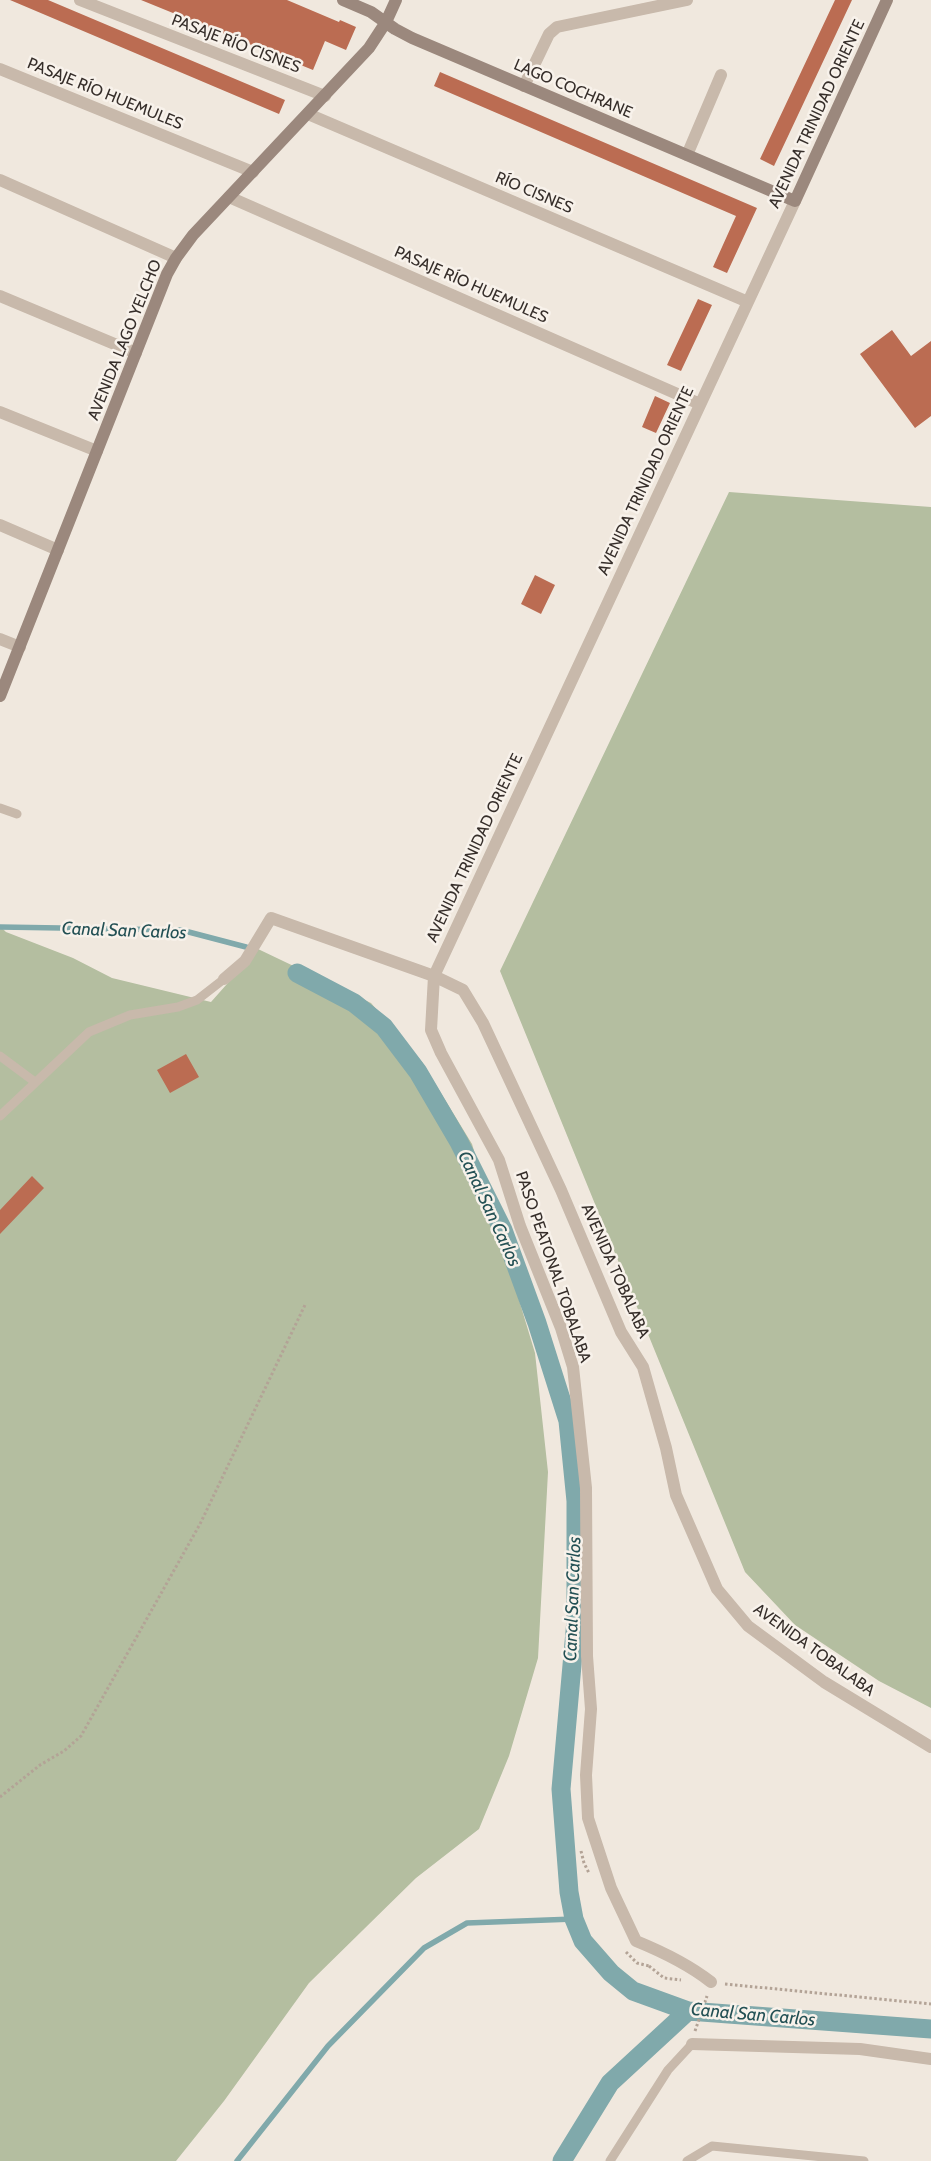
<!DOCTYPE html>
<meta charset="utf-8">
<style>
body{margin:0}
canvas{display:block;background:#f0e8de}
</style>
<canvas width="931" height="2161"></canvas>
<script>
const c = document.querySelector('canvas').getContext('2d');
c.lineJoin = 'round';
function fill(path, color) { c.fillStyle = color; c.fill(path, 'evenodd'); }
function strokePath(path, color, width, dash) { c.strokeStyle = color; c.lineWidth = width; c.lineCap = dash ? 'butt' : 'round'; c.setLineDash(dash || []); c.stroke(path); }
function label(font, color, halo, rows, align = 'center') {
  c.font = font + ' Cabin,sans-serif'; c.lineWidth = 5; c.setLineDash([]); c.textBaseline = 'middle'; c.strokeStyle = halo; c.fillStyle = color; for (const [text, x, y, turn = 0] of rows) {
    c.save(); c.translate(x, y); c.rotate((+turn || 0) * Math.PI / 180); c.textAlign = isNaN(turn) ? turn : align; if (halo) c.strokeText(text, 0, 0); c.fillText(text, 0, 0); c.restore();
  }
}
const green = new Path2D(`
 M729,492l202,15v1201l-52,-27 -84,-56 -50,-53 -245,-601z
 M0,926l6,6 67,26 39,20 99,24 47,-53 113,54 51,59 50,82 63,209 13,119 -10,186 -29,98 -30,73 -63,49 -107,105 -85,118 -48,60h-176z`);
const stream = new Path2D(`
 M0,927l181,3 65,17
 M237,2161l91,-115 96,-98 43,-25 107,-4`);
const canal = new Path2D(`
 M297,973l57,30 30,24 34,45 41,70 44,88 34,93 31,98 8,80v119l-15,169 8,103 5,27 9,22 28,32 22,18 55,20 243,18
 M562,2161l48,-78 78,-72`);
const building = new Path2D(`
 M10,0h38l237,100 -6,14z
 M141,0h146l52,22 1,-2 16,7 -10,23 -21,-9 -12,29z
 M835,0h17l-78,166 -14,-7z
 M440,72l317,136 -30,65 -14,-6 23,-51 -302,-130z
 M698,299l14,6 -31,66 -14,-6z
 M892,330l19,26 20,-15v75l-16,12 -55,-74z
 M655,396l15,7 -14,30 -14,-6z
 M535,575l20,10 -14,29 -20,-10z
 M186,1054l13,23 -29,16 -13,-23z
 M32,1176l12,12 -44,46v-24z`);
const path = new Path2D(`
 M0,1797l40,-32 24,-14 17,-15 119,-212 105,-219
 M581,1851l3,12 5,10
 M626,1952l11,11 12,3
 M649,1966l15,12 17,2
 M725,1984l206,20
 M695,2031l12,-35`);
const lane = new Path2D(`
 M0,808l17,6
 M0,1056l35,26
 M0,1116l89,-84 41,-17 48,-8 19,-7 27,-21
 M610,2161l58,-91 24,-26
 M687,2161l25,-15 152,15`);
const street = new Path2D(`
 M80,0l245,96
 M0,69l253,103
 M524,86l25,-52 8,-7 130,-27
 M308,114l440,188
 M687,155l34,-80
 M0,180l176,78
 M229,197l471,207
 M0,296l136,57
 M0,412l97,39
 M0,525l58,25
 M0,639l20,8
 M224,979l21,-18 26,-43 163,58 29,14 20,33 78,167 60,142 22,35 23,81 10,47 41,94 31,37 76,56 107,65
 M711,1982c-23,-18 -48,-30 -75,-41l-25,-53 -23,-70 -2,-43 5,-66 -4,-53 -1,-168 -13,-121 -12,-39 -41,-102 -21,-66 -58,-107 -10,-23 3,-54 361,-775
 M692,2044l168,5 71,10`);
const secondary = new Path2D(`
 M343,0l28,12 24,17 17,9 383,163 92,-201
 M0,696l167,-422 9,-16 17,-23 176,-187 17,-26 10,-22`);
const streetNames = [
 ["PASAJE RÍO CISNES",236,44,21],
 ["LAGO COCHRANE",573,89,23],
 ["PASAJE RÍO HUEMULES",105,94,22],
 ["AVENIDA TRINIDAD ORIENTE",817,114,-65],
 ["RÍO CISNES",534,193,23],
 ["PASAJE RÍO HUEMULES",471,285,24],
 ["AVENIDA LAGO YELCHO",125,340,-68],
 ["AVENIDA TRINIDAD ORIENTE",646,481,-65],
 ["AVENIDA TRINIDAD ORIENTE",475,848,-65],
 ["PASO PEATONAL TOBALABA",553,1267,71],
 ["AVENIDA TOBALABA",615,1271,66],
 ["AVENIDA TOBALABA",814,1650,36]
];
const waterNames = [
 ["Canal San Carlos",124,931,2],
 ["Canal San Carlos",489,1209,65],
 ["Canal San Carlos",573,1599,-88],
 ["Canal San Carlos",753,2015,5]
];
fill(green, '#b4bea0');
strokePath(stream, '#80a9ab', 5.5);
strokePath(canal, '#80a9ab', 19);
fill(building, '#bb6c52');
strokePath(path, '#b3a396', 3, [2.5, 2.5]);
strokePath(lane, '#c8b9ab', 9);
strokePath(street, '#c8b9ab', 12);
strokePath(secondary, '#9b887d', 12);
label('16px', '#362e2a', '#f8f2eb', streetNames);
label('italic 18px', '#235054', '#f8f2eb', waterNames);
</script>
